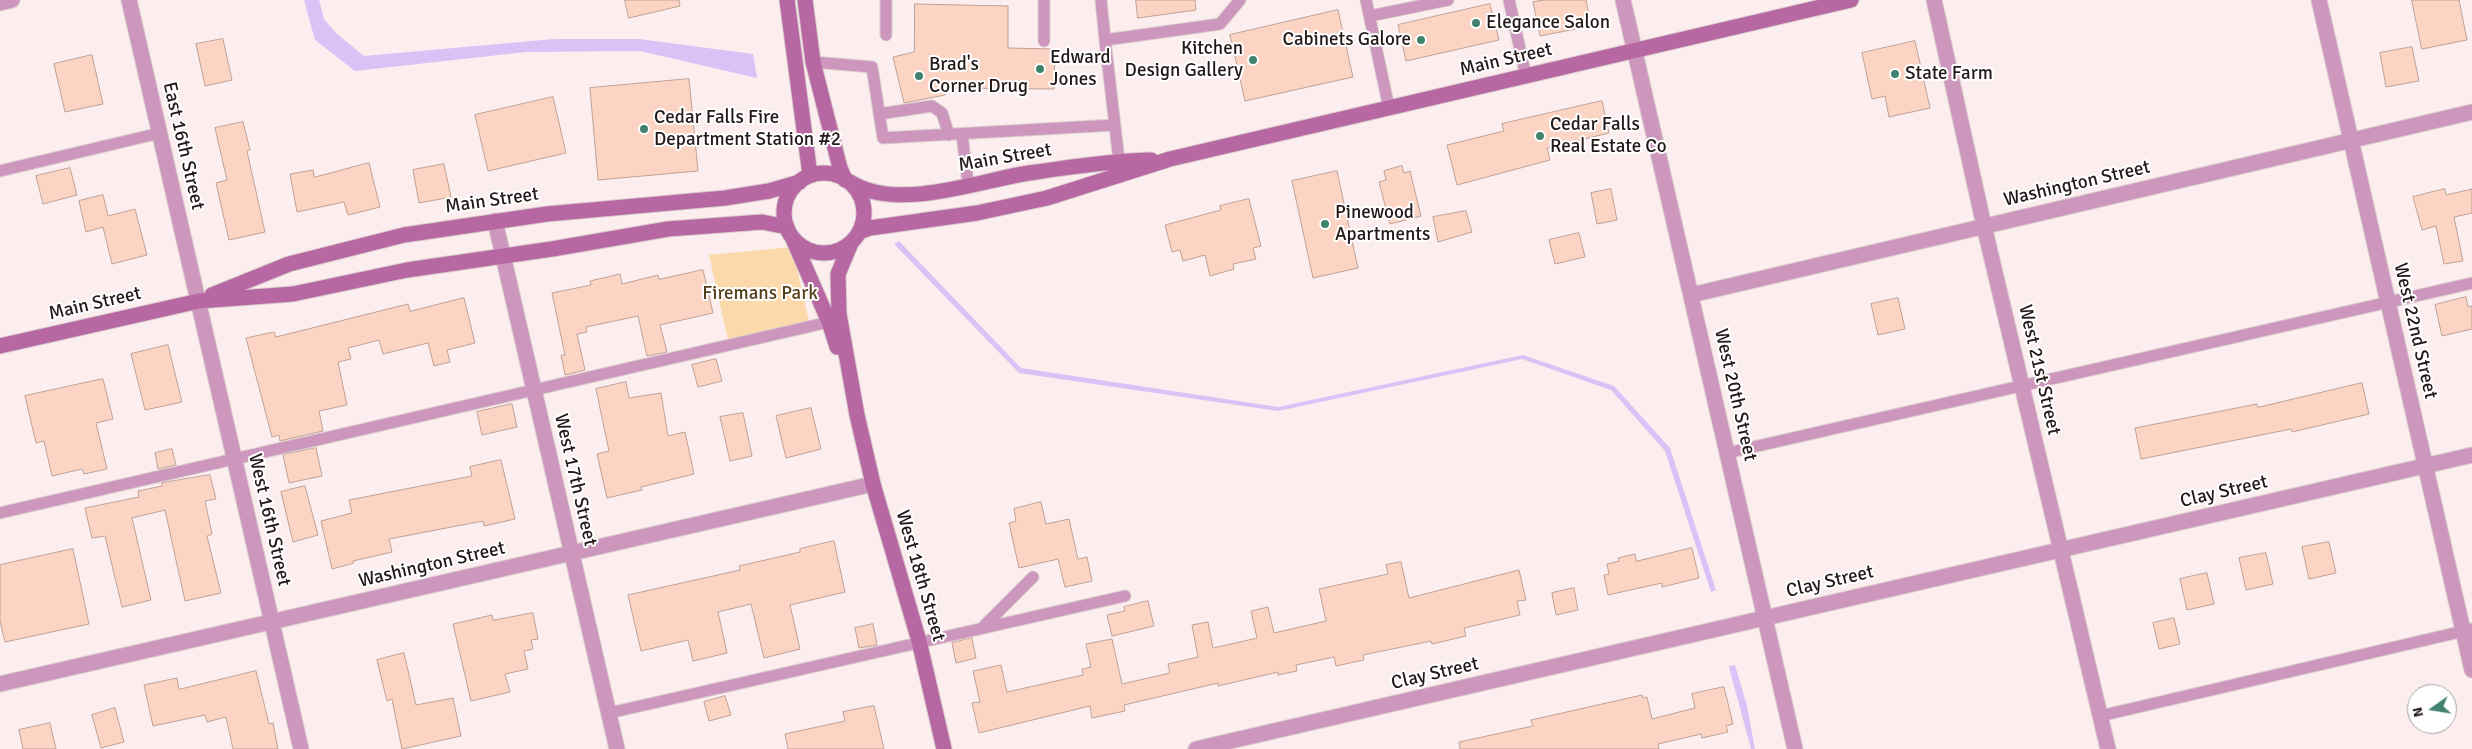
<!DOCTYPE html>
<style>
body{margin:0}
#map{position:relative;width:2472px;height:749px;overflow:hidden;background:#fceeef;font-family:Signika,sans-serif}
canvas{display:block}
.north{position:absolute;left:2407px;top:684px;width:50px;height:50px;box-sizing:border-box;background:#fff;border:1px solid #a7a3a3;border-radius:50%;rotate:257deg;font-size:14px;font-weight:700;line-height:20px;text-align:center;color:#241819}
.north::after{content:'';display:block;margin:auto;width:18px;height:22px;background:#42816f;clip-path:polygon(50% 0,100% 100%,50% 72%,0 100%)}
</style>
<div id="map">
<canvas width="2472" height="749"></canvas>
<div class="north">N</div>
</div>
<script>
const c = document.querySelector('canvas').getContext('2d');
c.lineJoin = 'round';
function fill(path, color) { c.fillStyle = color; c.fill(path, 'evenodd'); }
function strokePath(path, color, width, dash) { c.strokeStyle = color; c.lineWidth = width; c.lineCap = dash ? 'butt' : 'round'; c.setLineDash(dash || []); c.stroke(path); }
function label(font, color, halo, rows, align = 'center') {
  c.font = font + ' Signika,sans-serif'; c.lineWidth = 4; c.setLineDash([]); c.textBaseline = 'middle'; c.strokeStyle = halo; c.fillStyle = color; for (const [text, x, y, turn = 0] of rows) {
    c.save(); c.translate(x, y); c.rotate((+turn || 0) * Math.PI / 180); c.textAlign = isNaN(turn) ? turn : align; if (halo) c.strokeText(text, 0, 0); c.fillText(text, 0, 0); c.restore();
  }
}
const green = new Path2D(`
 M792,247l18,79 -81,19 -20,-90z`);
const water = new Path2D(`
 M304,0h15l5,19 12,14 28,23 190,-17h85l114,15 4,24 -117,-27 -114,1 -171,19 -40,-31z
 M899,241l122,127 257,39 245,-52 91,31 56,62 46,142 -5,2 -46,-141 -54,-61 -89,-31 -244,52 -259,-38 -125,-129z
 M1735,665l12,41 8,43h-4l-21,-78 -1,-5z`);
const building = new Path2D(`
 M625,0h54l1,6 -51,12z
 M1136,0h59l1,10 -58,8z
 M1545,0h41l5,26 -51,10 -7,-34z
 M2412,0h47l8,40 -45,9z
 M915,4l93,2v42l47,1 -1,40 -110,-1 1,7 -41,8 -11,-46 21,-5z
 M1490,4l9,36 -93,21 -8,-36z
 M1338,10l15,67 -108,24 -15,-66z
 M223,39l9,41 -27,6 -9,-42z
 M1915,41l15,67 -41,9 -4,-21 -13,3 -10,-46z
 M2412,47l7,34 -33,6 -6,-34z
 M92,55l11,49 -38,8 -11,-48z
 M689,79l9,92 -100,9 -8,-92z
 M553,97l13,56 -78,18 -13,-56z
 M1602,101l7,32 -62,15 3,12 -93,25 -10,-40 57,-14 -2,-7z
 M243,122l7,28 -3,1 18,81 -36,8 -13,-57 11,-3 -12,-52z
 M369,163l11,44 -32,8 -4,-13 -47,10 -7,-38 23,-4 1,7z
 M444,164l7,33 -32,6 -6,-33z
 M1402,166l2,7 6,-2 11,45 -31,8 -11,-42 7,-2 -2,-9z
 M70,168l7,27 -34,9 -7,-28z
 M1337,171l21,97 -45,10 -21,-97z
 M1611,189l6,31 -20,4 -6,-31z
 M2445,189l1,6 26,-6v24l-18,4 9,44 -19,3 -8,-38 -14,4 -9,-33z
 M103,195l5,21 27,-7 12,46 -35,9 -9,-37 -17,5 -7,-31z
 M1249,199l12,47 -8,2 3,11 -23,5 1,5 -24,7 -5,-21 -22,6 -3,-11 -8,2 -7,-27 56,-15 -1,-4z
 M1466,211l6,21 -34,10 -5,-25z
 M1579,233l6,24 -30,7 -6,-24z
 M703,270l10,43 -53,12 7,27 -20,4 -9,-40 -52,11 1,5 -10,2 8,36 -20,5 -4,-20h4l-13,-62 39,-8 -1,-4 30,-7 2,10 36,-9 1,4z
 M2466,297l2,10 4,-1v23l-30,7 -7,-31z
 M464,298l11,45 -28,7 3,12 -16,4 -6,-23 -45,11 -4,-14 -31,8 3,11 -13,3 9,43 -28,6 4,20 -43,10 -1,-6 -7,2 -26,-99 28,-6 2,5 132,-33 2,7z
 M1898,298l7,31 -27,6 -7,-31z
 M168,345l14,57 -37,8 -14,-56z
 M716,359l6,22 -24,6 -6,-22z
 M103,379l10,40 -17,4 11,46 -23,5 -2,-5 -30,7 -8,-35 -8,2 -11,-47z
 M626,382l3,16 32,-5 7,43 17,-4 9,42 -53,13 1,3 -35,8 -10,-44 12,-3 -13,-62z
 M2362,383l7,31 -77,18 -1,-3 -150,30 -6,-31 122,-24 1,3z
 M512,404l5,23 -35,8 -5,-23z
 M811,408l10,41 -35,9 -10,-42z
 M743,413l9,43 -22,5 -10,-44z
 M316,448l6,28 -33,7 -6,-28z
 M172,449l4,16 -18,4 -3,-16z
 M501,460l14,59 -31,7 -1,-5 -94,18 3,13 -39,9 1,2 -22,6 -11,-48 31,-8 -3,-13 123,-24 -2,-9z
 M210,475l6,24 -11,2 7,33 -5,2 14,57 -36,8 -20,-91 -33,8 19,82 -29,7 -17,-71 -13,2 -7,-30 54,-11 -1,-6 24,-5v-3z
 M305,486l13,49 -25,7 -12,-50z
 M1041,502l5,22 23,-5 9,40 9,-2 5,24 -27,6 -7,-28 -39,9 -10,-45 7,-2 -2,-12z
 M834,541l11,51 -55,13 10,44 -36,9 -13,-54 -33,8 9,41 -34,8 -5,-21 -47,11 -13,-56 112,-25 -1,-4 61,-14v-3z
 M2329,542l7,31 -27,6 -7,-32z
 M1692,548l7,30 -37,9v-4l-54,12 -4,-20 5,-1 -2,-10 12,-3 -1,-3 17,-4 1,7z
 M73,549l16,75 -84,18 -5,-21v-56z
 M2266,553l7,31 -27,6 -7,-32z
 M1401,562l8,36 110,-28 7,30 -9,1 3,14 -56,13 2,8 -34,8 -1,-3 -68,14 1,5 -28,6 -2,-9 -38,8 1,6 -19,4v-3l-60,14v-3l-94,22 1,6 -33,7 -2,-12 -111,27 -7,-30 8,-1 -7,-31 28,-6 6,27 76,-17 -1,-6 9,-2 -5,-23 26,-5 10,45 48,-11 -2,-9 30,-7 -6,-32 16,-3 5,26 44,-10 -6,-27 17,-4 6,26 52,-12 -7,-32 69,-15 -2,-9z
 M2207,573l7,31 -27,6 -7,-31z
 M1574,588l4,22 -22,5 -4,-22z
 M1148,601l6,25 -42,10 -5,-21 18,-4 -1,-4z
 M533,613l5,26 -7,1 2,9 -9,2 4,18 -23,5 5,18 -39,9 -18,-77 39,-9 1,5z
 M2174,618l6,26 -21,5 -6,-26z
 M873,624l4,21 -18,3 -4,-20z
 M972,638l4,20 -20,5 -4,-20z
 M404,653l12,52 37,-7 8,38 -59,13 -10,-50 -5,2 -10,-41z
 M256,671l13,53 4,-1 5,26h-45l-7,-32 -19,5 -2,-7 -52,11 -9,-41 33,-7 2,11z
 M1724,687l9,37 -7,2 2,6 -26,6 -1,-4 -43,10 1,5h-199l-1,-7 74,-16 -2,-6 111,-25 1,3 4,-1 5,22 43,-11 -3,-14z
 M725,696l6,19 -22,6 -5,-19z
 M874,706l10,43h-96l-3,-15 60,-13 -2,-9z
 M115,708l9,34 -23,6 -9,-33z
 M50,723l6,26h-33l-4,-19z`);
const lane = new Path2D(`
 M1101,0l4,40
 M1366,0l23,108
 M1509,0l17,76
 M1370,16l78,-16
 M886,35v-35
 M1044,41v-41
 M813,62l59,5 11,71 232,-13
 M879,114l53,-8 10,7 7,22
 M962,134l6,50
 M1119,161l-14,-121 115,-16 20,-24
 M0,171l160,-38
 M1727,453l745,-170
 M0,513l829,-191
 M983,627l50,-50
 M609,713l516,-117
 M2100,716l372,-87`);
const street = new Path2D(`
 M129,0l172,749
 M1623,0l172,749
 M1934,0l50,226 124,523
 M2319,0l153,670
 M0,3l12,-3
 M495,221l122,528
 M1691,295l781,-183
 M0,684l873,-200
 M1196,749l1276,-294`);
const secondary = new Path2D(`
 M787,0l23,175
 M805,0l8,62 27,106 5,12
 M784 213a40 40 0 1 1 80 0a40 40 0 1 1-80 0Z
 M850,182c47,30 127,-1 179,-9 41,-6 82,-12 122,-13
 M859,232l11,-4 107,-15 70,-15 123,-39 681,-159
 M793,239l36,83 8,25
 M851,243l-13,31 1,40 18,101 16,69 46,157 25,108
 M212,295l77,-31 115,-29 143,-21 178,-16 44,-7 31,-9
 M0,346l199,-45 94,-7 114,-24 145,-21 116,-20 94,-7 25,5`);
const markers = [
 [1476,23,5,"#42816f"],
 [1421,40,5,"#42816f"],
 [1253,60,5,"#42816f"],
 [1040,69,5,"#42816f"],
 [1895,74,5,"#42816f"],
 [919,76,5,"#42816f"],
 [644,129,5,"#42816f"],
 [1540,136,5,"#42816f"],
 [1325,224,5,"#42816f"]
];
const poiNames = [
 ["Elegance Salon",1486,23],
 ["Cabinets Galore",1411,40,"right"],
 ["Kitchen",1243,49,"right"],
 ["Design Gallery",1243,71,"right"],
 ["Edward",1050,58],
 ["Jones",1050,80],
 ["Brad's",929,65],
 ["Corner Drug",929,87],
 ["State Farm",1905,74],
 ["Cedar Falls Fire",654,118],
 ["Department Station #2",654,140],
 ["Cedar Falls",1550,125],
 ["Real Estate Co",1550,147],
 ["Pinewood",1335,213],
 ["Apartments",1335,235]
];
const streetNames = [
 ["Main Street",1506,60,-13],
 ["East 16th Street",183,146,77],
 ["Main Street",1005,158,-10],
 ["Washington Street",2077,184,-13],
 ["Main Street",492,201,-8],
 ["Main Street",95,304,-13],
 ["West 22nd Street",2415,331,77],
 ["West 21st Street",2039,370,77],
 ["West 20th Street",1735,395,77],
 ["West 17th Street",575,480,77],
 ["Clay Street",2224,492,-13],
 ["West 16th Street",269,520,77],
 ["Washington Street",432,565,-13],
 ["West 18th Street",920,576,74],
 ["Clay Street",1830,582,-13],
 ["Clay Street",1435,674,-13]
];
const parkNames = [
 ["Firemans Park",760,294]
];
fill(green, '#fcd9ab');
fill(water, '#d9c2f6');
fill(building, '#fcd4c4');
strokePath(building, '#bfa195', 1);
strokePath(lane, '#d9cccd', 13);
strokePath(street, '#d9cccd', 17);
strokePath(secondary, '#d9cccd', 17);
strokePath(lane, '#cd96bd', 11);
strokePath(street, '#cd96bd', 15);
strokePath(secondary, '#b767a2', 15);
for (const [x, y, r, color] of markers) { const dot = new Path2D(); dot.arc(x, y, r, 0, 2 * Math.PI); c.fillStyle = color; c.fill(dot); strokePath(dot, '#fff', 2); }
label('19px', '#241819', '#fff', poiNames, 'left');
label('19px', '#241819', '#fff', streetNames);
label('19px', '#573e1a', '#fff', parkNames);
</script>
